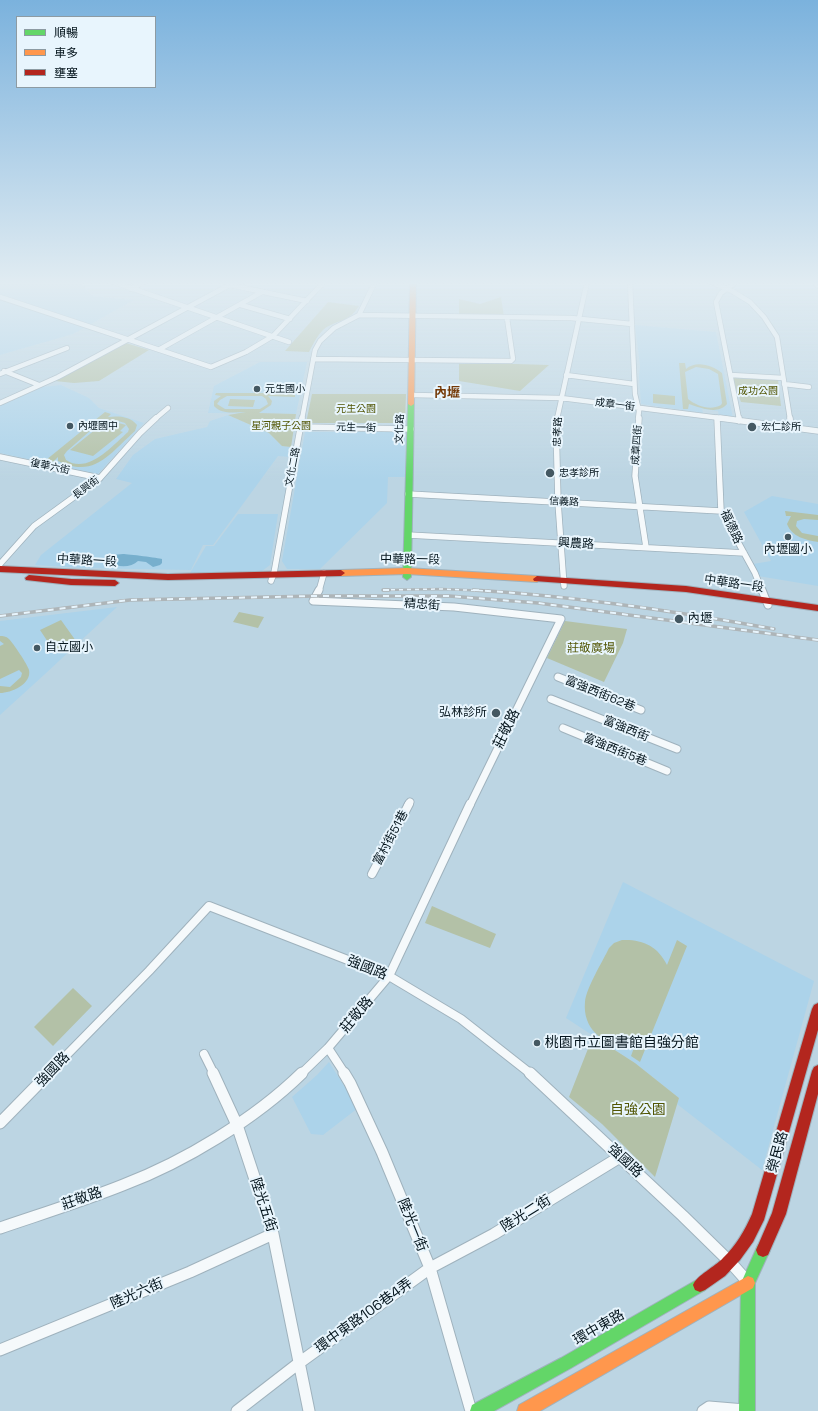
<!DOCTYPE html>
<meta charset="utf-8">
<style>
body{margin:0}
#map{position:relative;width:818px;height:1411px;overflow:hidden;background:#bcd5e3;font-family:"Space Grotesk","Noto Sans TC",sans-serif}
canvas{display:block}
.legend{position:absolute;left:16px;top:16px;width:140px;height:72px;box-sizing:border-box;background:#e8f5fd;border:1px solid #8d9ba3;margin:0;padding:5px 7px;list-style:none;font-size:12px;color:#04141c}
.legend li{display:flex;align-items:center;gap:8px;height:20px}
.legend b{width:20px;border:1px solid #8d9ba3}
</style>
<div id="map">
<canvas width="818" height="1411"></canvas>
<ul class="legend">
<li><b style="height:5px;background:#63d668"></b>順暢</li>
<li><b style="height:5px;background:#ff974d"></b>車多</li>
<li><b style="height:5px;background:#b3261e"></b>壅塞</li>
</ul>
</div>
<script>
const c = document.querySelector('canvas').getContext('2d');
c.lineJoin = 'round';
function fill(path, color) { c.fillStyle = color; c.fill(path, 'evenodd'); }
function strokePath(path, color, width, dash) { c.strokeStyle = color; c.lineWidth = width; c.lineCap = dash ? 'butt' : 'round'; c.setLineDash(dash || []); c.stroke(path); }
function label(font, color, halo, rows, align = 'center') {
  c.font = font + ' "Space Grotesk","Noto Sans TC",sans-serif'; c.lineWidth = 4; c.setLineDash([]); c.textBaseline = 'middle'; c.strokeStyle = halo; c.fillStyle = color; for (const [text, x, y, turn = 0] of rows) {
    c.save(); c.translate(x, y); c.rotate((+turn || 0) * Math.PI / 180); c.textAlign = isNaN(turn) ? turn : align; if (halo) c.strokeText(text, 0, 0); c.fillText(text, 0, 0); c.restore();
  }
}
const built = new Path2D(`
 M0,282h80l13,14 41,4 -61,34 -73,21z
 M635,325l81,7 17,86 -14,-2 -1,-5 -16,-2 1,4 -62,-9 -2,-28 1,-10z
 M260,362h47l-11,52 -88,-1 6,-27z
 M61,385l28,13 10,10 45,15 -46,51 -98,-21v-47l42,-19z
 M228,415l41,18 13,13 11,1 -3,10 -12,-1 -65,89h-10l-12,25 -110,-2 -46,-3 6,-10 91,-72 -16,-4 17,-24 22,-16 52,-12 3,-6z
 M305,432h100l1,45h-18l-1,26 -67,66h-33l-5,-8z
 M772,496l46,8v82l-60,-10 -5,-12 18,-3 -27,-49z
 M238,514h40l-8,51 -8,6 -72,2 16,-27h8z
 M117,607l-72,67 -45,41v-94z
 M623,882l191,99 -52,189 -85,-66 2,-6 -44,-35 -69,-45z
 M329,1062l29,46 -35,27 -12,-1 -19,-37 25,-22z`);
const green = new Path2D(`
 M501,297l3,19 -45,-1v-16l21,5z
 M328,302l31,4c-11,18 -23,13 -36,24 -6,6 -10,14 -14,22l-24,-1z
 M126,343l23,7 -50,31 -25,2 -19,-2z
 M679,363h6l1,6c10,-9 26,-4 36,4l5,31c-9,11 -26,4 -38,0l-1,5h-5zM696,367l13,2 9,5 4,29 -1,2c-11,6 -24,1 -33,-6l-3,-27z
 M516,364l33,1 -29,26 -61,-10v-17z
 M732,378l46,2 3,26 -40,-4z
 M216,393h79v4l-27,-1 4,5 -1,4 -12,8 37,1 -5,33 -9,-1 -13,-13 -41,-18 18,-3c-11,0 -24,3 -32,-6v-5l7,-5 -6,-1zM227,396h35l4,3 2,5 -8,5h-35l-8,-5 3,-4z
 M312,394h94l-1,29h-99z
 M653,394l22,2v9l-22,-2z
 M230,399l25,1 -2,7 -25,-1z
 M105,412l6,2 -3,3c10,-1 22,-1 29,8l-2,6c-25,22 -40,48 -77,30v-4l-5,5 -7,-2zM115,420l10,3 4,6 -1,3c-15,13 -40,43 -62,28l-2,-5 3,-4 32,-28z
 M111,421l15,4 -6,6 3,1 -30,24 -23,-6 31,-25 3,1z
 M785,511l33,4v5l-14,-1 -7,2 -1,5 6,7 16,3v6c-12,-2 -26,-5 -31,-18l4,-8h-5z
 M239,612l25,5 -6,11 -25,-6z
 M61,620l15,21 -22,10 -14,-21z
 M565,621l62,8 -4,14 -19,39 -57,-24z
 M0,636c3,0 6,0 9,3 4,4 19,26 20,31 3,14 -18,23 -29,23v-7l10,1 11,-10 1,-4 -3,-3 -19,9v-33l4,-2 -4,-3z
 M432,906l64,28 -6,14 -65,-25z
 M622,940c20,-1 36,6 45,25l10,-25 10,6 -47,116 -9,-6 4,-11c-27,5 -53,-14 -50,-43 1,-14 18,-41 24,-54l5,-5z
 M73,988l19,18 -39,40 -19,-19z
 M593,1036l42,27 44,35 -24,79 -53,-53 -33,-27z`);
const water = new Path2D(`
 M123,554c5,0 36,4 39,5v4l-2,2 -7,2 -7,-5 -8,-1c-7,7 -22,7 -29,0l4,-6z`);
const streetFar4 = new Path2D(`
 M113,282l176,60
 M630,282l5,112 4,17 -1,8
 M711,282l21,9 18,11 14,15 13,20 13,82
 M736,282l-15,11 -5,9 23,117
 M814,282l4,4
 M230,285l77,16
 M131,289l13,-7
 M0,297l211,70 35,-15 27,-16 51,-54
 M241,305l49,14
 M359,315l212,3 61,6
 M160,349l102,-57
 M313,359l198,2 2,-2 -6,-41
 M4,371l35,14
 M0,374l67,-26
 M566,375l68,9
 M731,375l52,3
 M784,384l25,3
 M412,395l149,3 167,21
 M0,403l58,-26 177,-95
 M155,419l13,-11
 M302,419l13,-69 5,-9 14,-13 25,-13 16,-33
 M557,419l30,-137`);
const streetFar3 = new Path2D(`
 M557,418l-1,6 2,78 6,84
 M639,418l-4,58 11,71
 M717,418l4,93 34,62 7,18
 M720,418l98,13
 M739,418v3
 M790,418l1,10
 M301,427l110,2
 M0,457l100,21
 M408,494l313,17
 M408,535l336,18
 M0,564l34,-38 66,-48 40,-45 16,-15
 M271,581l3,-8 28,-155
 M319,591l5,-18`);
const streetFar2 = new Path2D(`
 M319,590l-6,11 141,6 107,12 -91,186
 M762,590l6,15
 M558,677l83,33
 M551,699l126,50
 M563,728l104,43
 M408,805l2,-3`);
const streetFar1 = new Path2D(`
 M372,874l37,-70
 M328,1048l17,26
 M204,1054l10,20
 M48,1074l101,-103 60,-65 180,70 72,43 70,55
 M301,1074l27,-26 61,-72 81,-172`);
const street = new Path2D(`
 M213,1073l24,52 36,109 36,177
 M344,1073l6,10 32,69 48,116 41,143
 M530,1073l153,143 48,47 17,19
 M0,1123l49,-50
 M0,1228c41,-14 83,-27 123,-43 61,-23 132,-66 179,-112
 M0,1350l190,-78 83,-38
 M237,1411l62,-48 131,-95 64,-34 126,-77
 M703,1411l6,-4 36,3`);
const fast = new Path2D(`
 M411,402l3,2 -3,173 -4,3 -4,-3 5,-173z
 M763,1243l5,2 2,5 -15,33v128h-16l2,-128 17,-38z
 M700,1278l5,2 2,5 -2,5 -134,78 -77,43h-24l2,-6 89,-47z`);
const slow = new Path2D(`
 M410,282h6l-2,122 -3,2 -3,-2z
 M407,568l130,8 4,3 -4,3 -130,-8 -66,2 -4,-3 4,-3z
 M748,1276l5,2 2,5 -2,5 -213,123h-23l2,-6z`);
const jam = new Path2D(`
 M0,566l168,8 173,-4 4,3 -4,3 -173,4 -168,-8z
 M29,575l42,4 44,1 4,3 -4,3 -44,-1 -45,-5 -1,-2z
 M537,576l149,10 132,19v6l-132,-19 -152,-11 -1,-2z
 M818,1003v27l-54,190 -11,22 -13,18 -15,16 -20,14 -5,2 -5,-2 -2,-5c4,-10 22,-18 30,-27 13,-12 22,-28 29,-44l60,-205 2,-4z
 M818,1065v29l-32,120 -18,41 -5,2 -5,-2 -2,-5 16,-37 40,-142 2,-4z`);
const railFar1 = new Path2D(`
 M383,590l59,-1 47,2`);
const rail = new Path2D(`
 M383,590h6
 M473,590c101,6 202,21 301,39
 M0,616l130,-16 186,-4h133l89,7 280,37`);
const markers = [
 [257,389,4,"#445862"],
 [70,426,4,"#445862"],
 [752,427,5,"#445862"],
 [550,473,5,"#445862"],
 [788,537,4,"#445862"],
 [679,619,5,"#445862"],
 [37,648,4,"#445862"],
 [496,713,5,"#445862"],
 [537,1043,4,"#445862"]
];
const farPoinames = [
 ["元生國小",265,389],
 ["內壢國中",78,426],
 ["宏仁診所",761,427],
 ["忠孝診所",559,473]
];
const farParknames = [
 ["成功公園",758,391],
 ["元生公園",356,409],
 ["星河親子公園",281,426]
];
const farStreetnames = [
 ["成章一街",615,405,7],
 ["元生一街",356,428,1],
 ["文化路",400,429,-88],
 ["忠孝路",558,432,-88],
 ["成章四街",637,445,-86],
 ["復華六街",50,467,12],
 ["文化二路",293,467,-79],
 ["長興街",86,488,-37],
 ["信義路",564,502,3]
];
const streetNames = [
 ["福德路",731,527,65],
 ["興農路",576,544,3],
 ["中華路一段",410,560,1],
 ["中華路一段",87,561,3],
 ["中華路一段",734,584,8],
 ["精忠街",422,605,4],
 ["富強西街62巷",600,694,22],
 ["富強西街",626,729,22],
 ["富強西街5巷",615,750,22],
 ["富村街51巷",391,838,-62]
];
const poiNames = [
 ["內壢國小",788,550,"center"],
 ["內壢",688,619],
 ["自立國小",45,648],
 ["弘林診所",487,713,"right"]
];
const parkNames = [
 ["莊敬廣場",591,649]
];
const farDistrictnames = [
 ["內壢",447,393]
];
const nearStreetnames = [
 ["莊敬路",507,729,-64],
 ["強國路",367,968,22],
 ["莊敬路",357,1015,-50],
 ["強國路",53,1070,-46],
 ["榮民路",778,1152,-74],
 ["強國路",625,1161,43],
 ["莊敬路",82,1199,-19],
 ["陸光五街",263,1205,72],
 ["陸光二街",526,1214,-32],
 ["陸光一街",412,1225,68],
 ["陸光六街",137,1294,-23],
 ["環中東路106巷4弄",364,1316,-36],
 ["環中東路",599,1328,-30]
];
const nearPoinames = [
 ["桃園市立圖書館自強分館",545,1043]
];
const nearParknames = [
 ["自強公園",638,1110]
];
fill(built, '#acd3ea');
fill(green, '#b3c1a7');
fill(water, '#77afcd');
strokePath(streetFar4, '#9fb2bd', 6);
strokePath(streetFar3, '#9fb2bd', 7);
strokePath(streetFar2, '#9fb2bd', 9);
strokePath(streetFar1, '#9fb2bd', 10);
strokePath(street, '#9fb2bd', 13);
strokePath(fast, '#9fb2bd', 2);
strokePath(slow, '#9fb2bd', 2);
strokePath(jam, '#9fb2bd', 2);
strokePath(streetFar4, '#f5f9fb', 4.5);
strokePath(streetFar3, '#f5f9fb', 5.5);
strokePath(streetFar2, '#f5f9fb', 7);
strokePath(streetFar1, '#f5f9fb', 8);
strokePath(street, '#f5f9fb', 11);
fill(fast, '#63d668');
fill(slow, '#ff974d');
fill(jam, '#b3261e');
strokePath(railFar1, '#aeb5b8', 2.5);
strokePath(rail, '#aeb5b8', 3.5);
strokePath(railFar1, '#e8f5fd', 1.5, [4]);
strokePath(rail, '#e8f5fd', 2, [6]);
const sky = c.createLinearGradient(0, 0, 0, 480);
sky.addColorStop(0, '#7bb2dd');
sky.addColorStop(0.59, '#e1ecf2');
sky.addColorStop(1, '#e1ecf200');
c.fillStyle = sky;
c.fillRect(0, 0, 818, 480);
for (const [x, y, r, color] of markers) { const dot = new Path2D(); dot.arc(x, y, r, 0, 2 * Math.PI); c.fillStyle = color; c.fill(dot); strokePath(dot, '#e8f5fd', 1.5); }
label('10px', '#04141c', '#e8f5fd', farPoinames, 'left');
label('10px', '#515503', '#e8f5fd', farParknames);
label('10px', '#04141c', '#e8f5fd', farStreetnames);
label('12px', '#04141c', '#e8f5fd', streetNames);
label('12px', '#04141c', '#e8f5fd', poiNames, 'left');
label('12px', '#515503', '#e8f5fd', parkNames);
label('bold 13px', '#743907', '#e8f5fd', farDistrictnames);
label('14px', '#04141c', '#e8f5fd', nearStreetnames);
label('14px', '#04141c', '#e8f5fd', nearPoinames, 'left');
label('14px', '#515503', '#e8f5fd', nearParknames);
</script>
